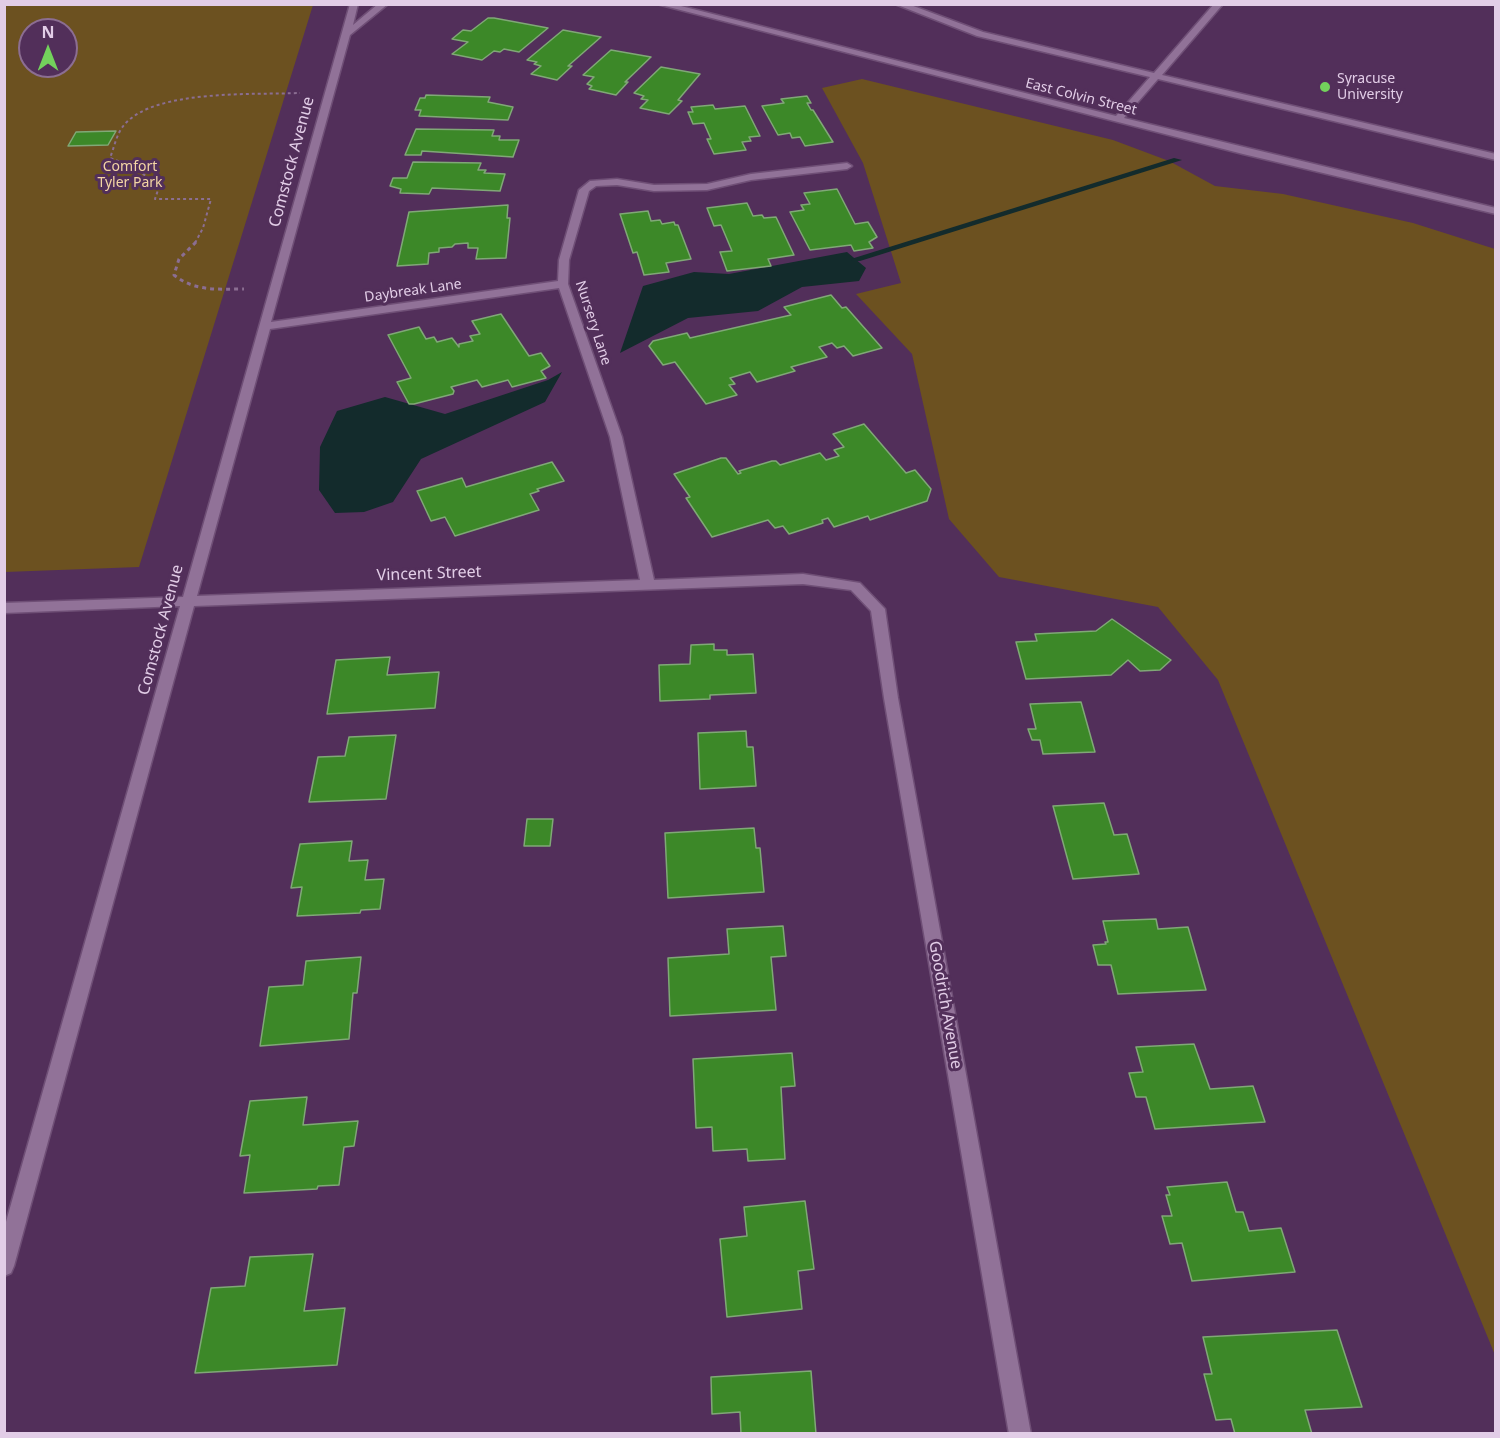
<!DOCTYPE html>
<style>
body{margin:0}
#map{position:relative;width:1500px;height:1438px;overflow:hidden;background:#522f5a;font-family:"Noto Sans",sans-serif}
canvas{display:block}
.frame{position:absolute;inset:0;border:6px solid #e2cde7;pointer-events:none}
.north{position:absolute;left:18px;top:18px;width:60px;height:60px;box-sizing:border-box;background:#522f5a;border:2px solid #8c6e92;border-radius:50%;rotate:0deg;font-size:16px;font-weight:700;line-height:24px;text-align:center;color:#e2cde7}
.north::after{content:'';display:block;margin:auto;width:21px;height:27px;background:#73d25c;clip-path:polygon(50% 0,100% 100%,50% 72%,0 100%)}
</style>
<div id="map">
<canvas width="1500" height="1438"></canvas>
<div class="frame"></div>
<div class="north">N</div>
</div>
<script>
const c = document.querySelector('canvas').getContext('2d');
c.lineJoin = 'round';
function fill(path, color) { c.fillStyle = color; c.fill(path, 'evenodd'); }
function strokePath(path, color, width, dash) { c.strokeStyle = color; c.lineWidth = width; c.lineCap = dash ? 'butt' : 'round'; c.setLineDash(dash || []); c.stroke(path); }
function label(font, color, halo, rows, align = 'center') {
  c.font = font + ' "Noto Sans",sans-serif'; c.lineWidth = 6; c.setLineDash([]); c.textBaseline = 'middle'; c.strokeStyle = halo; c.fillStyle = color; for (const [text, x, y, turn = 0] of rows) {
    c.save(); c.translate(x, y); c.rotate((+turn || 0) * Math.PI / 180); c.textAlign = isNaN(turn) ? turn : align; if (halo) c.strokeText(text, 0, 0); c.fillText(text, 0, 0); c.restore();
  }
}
const green = new Path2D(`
 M4,5h309l-174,562 -134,5zM30,30h36v36h-36z
 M862,79l251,61 56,21 46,25 68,8 130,29 82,26v1106l-277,-675 -60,-73 -159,-30 -50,-58 -37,-165 -56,-60 45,-11 -38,-120 -41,-75z`);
const water = new Path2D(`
 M847,252l19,16 -7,13 -57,6 -44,24 -70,7 -68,35 23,-67 51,-14 35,2z
 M562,372l-17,30 -124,57 -28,43 -29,10 -29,1 -16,-23 1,-43 17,-36 48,-14 60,17 103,-34z`);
const stream = new Path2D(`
 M1174,158l8,2 -322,101h-8l-1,-2z`);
const building = new Path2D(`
 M488,18h6l54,10 -29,24 -15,-3 -4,3 -6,-1 -12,9 -30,-6 16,-12 -16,-3 11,-9 8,1z
 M563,30l38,7 -33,29h4l-15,14 -26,-6 10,-8 -7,-2 3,-2 -10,-2z
 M611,50l40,7 -26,25h3l-12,13 -27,-6 3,-3 -5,-2 7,-7 -11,-2z
 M661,67l39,7 -22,26 4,1 -13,13 -29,-6 8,-8 -7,-1 3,-3 -10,-3z
 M426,95l64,2 -2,5 25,5 -5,13 -89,-4 2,-6h-6l5,-12h5z
 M807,96l4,7h-4l4,7h2l20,32 -28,4 -5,-9 -8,1 -2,-5 -12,2 -16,-29 22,-3 -3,-4z
 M713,105l2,4 30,-3 15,30 -11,1 2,4 -9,1 4,8 -32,4 -7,-15h4l-7,-16 -11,1 -5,-12h5l-2,-5z
 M416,129l78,1 -2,6h8l-1,4h20l-6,17 -91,-6 -1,4h-16z
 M116,131l-8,14 -40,1 8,-14z
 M413,162l68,1 -3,7h8l-2,3 21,1 -5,17 -68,-3 -3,6 -29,-1 1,-4 -11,-3 3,-8h14z
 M837,189l18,35 13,-2 9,15 -8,5 4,6 -19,3 -3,-6 -41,5 -20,-38 14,-2 -3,-5 9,-1 -6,-11z
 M747,203l6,13 9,-1 2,3 12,-1 18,38 -26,4 3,7 -44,5 -7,-19 12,-1 -11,-26 -7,1 -7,-18z
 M508,205l-1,13h3l-4,40 -30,1 2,-11h-10v-5l-13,1 -3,3 -13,1v4l-10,1 -1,11 -31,2 12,-54z
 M648,211l3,10 9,-1 2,4 12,-2 1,3h3l13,34 -25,4 3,9 -25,3 -7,-23 -4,1 -13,-39z
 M831,295l11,13 4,-1 36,41 -29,8 -9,-10 -7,2 -5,-5 -13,4 8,10 -36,10 4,4 -38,11 -7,-10 -20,6 5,6 -6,1 8,10 -31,9 -31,-42 -12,3 -14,-19 4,-5 34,-8 3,5 101,-23 -7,-8z
 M501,314l28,42 12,-3 9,13 -9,5 5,7 -34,9 -4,-7 -26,7 -5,-7 -26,7 3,4 -1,3 -39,10h-5l-12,-22 14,-4 -23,-43 31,-8 7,12 8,-2 3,5 15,-4 7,9v-3l14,-3 -3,-5 10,-2 -8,-13z
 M864,424l42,49 9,-3 16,19 -4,12 -57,19 -2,-4 -34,11 -6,-9 -6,2 1,3 -34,11 -6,-8 -8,2 -7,-8 -56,17 -26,-39 4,-1 -16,-23 47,-16h5l12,16 3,-1 -2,-2 33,-10h4l4,4 40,-12 6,7 13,-4 -5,-6 10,-3 -11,-13z
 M552,462l12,19 -27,8 2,2 -9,3 9,16 -84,26 -10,-19 -14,4 -14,-30 45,-13 4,9z
 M1112,619l59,41 -11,10 -20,1 -12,-11 -17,15 -85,4 -10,-37 21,-1 -2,-7 61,-3z
 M714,644v6h13v5l26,-1 3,39 -46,2v4l-50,2 -1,-36 31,-1 1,-19z
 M390,657l-3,18 52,-3 -4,36 -108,6 9,-54z
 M1081,702l14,50 -52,2 -3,-14h-8l-4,-11h8l-6,-25z
 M746,731l1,16h6l3,39 -56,3 -2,-56z
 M396,735l-10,64 -77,3 9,-45 27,-1 4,-19z
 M1104,803l10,32 13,-1 12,40 -66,5 -20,-73z
 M527,819h26l-3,27h-26z
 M754,828l2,20h4l4,44 -96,6 -3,-65z
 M352,841l-3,20 19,-1 -3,20 19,-1 -4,30 -19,1 -1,3 -63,3 5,-29 -11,1 9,-44z
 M1156,919l2,10 30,-2 18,63 -88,4 -7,-29h-13l-5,-20 13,-1 -1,-2h3l-5,-21z
 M783,926l3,30 -15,1 5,53 -106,6 -2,-58 61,-4 -2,-25z
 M361,957l-4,36h-4l-4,46 -89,7 9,-59 34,-2 3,-24z
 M1194,1044l16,45 43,-3 12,36 -110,7 -9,-32h-10l-7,-24 14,-1 -7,-25z
 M792,1053l3,33 -14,1 4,72 -37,2 -1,-12 -34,2 -1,-24 -16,1 -3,-69z
 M307,1097l-4,28 55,-4 -4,25 -10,1 -5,38 -21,1 -1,3 -73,4 6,-38 -10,1 10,-55z
 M1227,1182l9,30h7l6,19 32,-3 14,44 -103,9 -10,-38 -12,1 -8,-28h10l-6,-21h4l-3,-8z
 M805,1201l9,68 -16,2 4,38 -75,8 -7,-78 27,-3 -3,-29z
 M313,1254l-9,57 41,-3 -8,57 -142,8 16,-85 34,-2 5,-29z
 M1337,1330l25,77 -57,3 7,24h-77l-4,-15 -15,1 -12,-46h8l-9,-37z
 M811,1371l5,63h-75l-1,-22 -28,2 -1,-37z`);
const pathFar1 = new Path2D(`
 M195,243l8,-15 8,-29h-56l3,-9c-11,-18 -29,-25 -48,-32 4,-10 7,-26 15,-34 31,-35 129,-29 175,-31`);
const path = new Path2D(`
 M196,242l-17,17 -5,16c21,17 45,14 70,14`);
const minor = new Path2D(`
 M350,4h8l-5,21 25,-21h10l-38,31 -79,287 287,-41 1,-21 20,-70 11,-9 27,-2 37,6 53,-1 44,-10 96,-11 5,3 -5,3 -96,11 -44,10 -53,1 -37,-6 -21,1 -7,5 -20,69 -1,24 54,153 32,143 149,-6 57,9 25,26 13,89 133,736h-22l-125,-736 -13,-87 -20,-21 -48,-6 -609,22 -180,660 -3,7 -7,3v-47l176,-623 -176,7v-10l179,-6zM559,288l51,149 30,143 -443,16 73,-267z
 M657,4h16l443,112 34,-39 -173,-41 -82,-32h13l75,28 171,41 60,-69h9l-61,71 334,79v6l-338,-81 -34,39 372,90v6l-253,-60z`);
const markers = [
 [1325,87,6,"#73d25c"]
];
const farPoinames = [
 ["Syracuse",1337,79],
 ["University",1337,95]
];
const farStreetnames = [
 ["East Colvin Street",1081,97,14],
 ["Daybreak Lane",413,291,-8],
 ["Nursery Lane",593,323,72]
];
const farParknames = [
 ["Comfort",130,167],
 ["Tyler Park",130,183]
];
const streetNames = [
 ["Comstock Avenue",292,162,-75],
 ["Vincent Street",429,574,-2],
 ["Comstock Avenue",161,630,-75],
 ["Goodrich Avenue",945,1005,80]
];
fill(green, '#6c5120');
fill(water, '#132b2c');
fill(stream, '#132b2c');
fill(building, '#3c8828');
strokePath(building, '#80a877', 1.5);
strokePath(minor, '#6f4f76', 3);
strokePath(pathFar1, '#8b6e92', 2, [3, 3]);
strokePath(path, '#8b6e92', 3, [4, 4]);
fill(minor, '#917298');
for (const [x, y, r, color] of markers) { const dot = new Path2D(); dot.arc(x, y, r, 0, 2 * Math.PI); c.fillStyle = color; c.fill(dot); strokePath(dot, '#522f5a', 2); }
label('14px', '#e2cde7', '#522f5a', farPoinames, 'left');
label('14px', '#e2cde7', '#522f5a', farStreetnames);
label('14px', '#f3d5a4', '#522f5a', farParknames);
label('16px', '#e2cde7', '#522f5a', streetNames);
</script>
